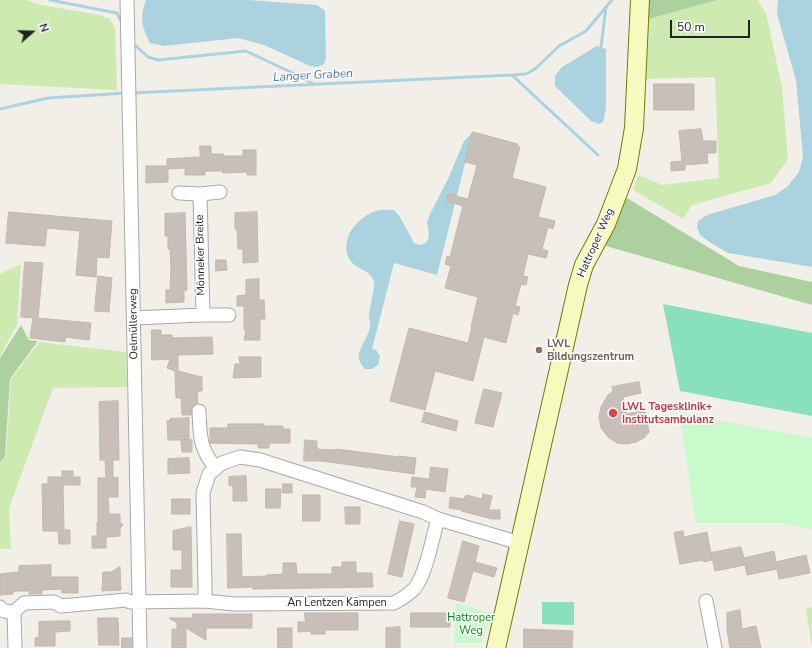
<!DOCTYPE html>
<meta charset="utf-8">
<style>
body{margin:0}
#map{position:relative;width:812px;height:648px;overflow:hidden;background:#f2efe9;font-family:"Nunito Sans",sans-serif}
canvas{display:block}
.north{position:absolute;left:12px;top:12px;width:40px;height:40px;-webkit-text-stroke:3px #fff;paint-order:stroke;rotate:70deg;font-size:11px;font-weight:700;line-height:16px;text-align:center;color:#222}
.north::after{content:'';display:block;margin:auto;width:14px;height:18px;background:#222;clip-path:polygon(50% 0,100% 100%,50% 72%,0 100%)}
.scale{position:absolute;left:670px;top:20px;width:80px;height:18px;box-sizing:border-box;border:2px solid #222;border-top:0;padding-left:5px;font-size:12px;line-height:14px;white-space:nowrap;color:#222;-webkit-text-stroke:3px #fff;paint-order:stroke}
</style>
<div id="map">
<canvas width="812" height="648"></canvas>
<div class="north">N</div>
<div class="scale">50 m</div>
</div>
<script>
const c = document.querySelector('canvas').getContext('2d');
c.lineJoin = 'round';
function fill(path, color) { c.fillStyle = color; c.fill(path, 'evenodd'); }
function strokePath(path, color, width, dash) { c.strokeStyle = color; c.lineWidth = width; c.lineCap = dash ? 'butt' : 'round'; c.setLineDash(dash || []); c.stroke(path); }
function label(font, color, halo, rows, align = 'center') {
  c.font = font + ' "Nunito Sans",sans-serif'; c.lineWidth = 3; c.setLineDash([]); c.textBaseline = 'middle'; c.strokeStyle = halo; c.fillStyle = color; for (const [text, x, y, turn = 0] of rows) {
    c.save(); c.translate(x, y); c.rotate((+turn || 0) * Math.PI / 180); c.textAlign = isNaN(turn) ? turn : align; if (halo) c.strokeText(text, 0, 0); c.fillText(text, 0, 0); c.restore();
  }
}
const grass = new Path2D(`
 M0,0h27l10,4 63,11 10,4 5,10 2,61 -117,-6z
 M717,0h41l8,14 16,73 6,72 -17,24 -79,22 -9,14 -50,-29 5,-15 24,10 57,-7 -4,-101 -73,2 3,-59z
 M21,264l-4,61 -17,31v-82z
 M39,342l87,10 1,35 -74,1 -44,120 2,41h-11v-86l6,-6 5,-78z
 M812,607v41l-6,-39z`);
const forest = new Path2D(`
 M645,0h72l-72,20z
 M622,195l117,71 73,16v23l-206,-59z
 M21,325l8,15 9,1 -28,38 -5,78 -5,5v-104z`);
const park = new Path2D(`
 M679,413l133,25v91l-32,-6h-84z
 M456,603l35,10 -9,30h-28z`);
const pitch = new Path2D(`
 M663,304l149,29v83l-132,-25z
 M542,602h32v23l-32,-1z`);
const water = new Path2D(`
 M146,0h102l69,5 8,6 1,47 -2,6 -6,3 -8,-1 -46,-21 -26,-7 -74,8 -14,-3c-8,-17 -11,-25 -4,-43z
 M778,0h34v267l-84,-14 -17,-10 -11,-8 -3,-8 1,-6 9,-6 68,-20 13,-9 11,-14 4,-15 -7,-77 -19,-66z
 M597,46l9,3v60l-3,13 -4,2 -8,-3 -36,-35v-10l7,-9z
 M473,132l-36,143 -43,-12 -22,86 4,1 4,6 -2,9 -6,4h-7c-15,-15 2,-26 5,-42 1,-3 -1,-8 -1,-12 0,-4 1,-8 2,-12 1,-6 4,-15 3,-21 -3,-13 -18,-12 -24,-22 -12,-20 7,-43 26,-49 5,-2 13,-1 18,-1l6,7 14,26 6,2 4,-1 4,-4 1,-7 -2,-11 3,-8 18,-35 16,-38z`);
const stream = new Path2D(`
 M50,0l67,13 4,8
 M136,46l12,11 10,3 88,-9 55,26 12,7
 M601,47l5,-40
 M512,75l14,-1 9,-5 24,-23 27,-15 26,-31
 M131,93l381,-18 86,80
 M0,109l48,-11 78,-5`);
const building = new Path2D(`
 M654,84h40v26h-40z
 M701,129l2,12h13v12h-9l1,10 -23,2v5l-14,1v-9l11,-1 -3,-30z
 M473,132l45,12 -1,3h3l-8,31 34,9 -8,30 17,4 -2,8 -5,-2 -6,22 6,2 -2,7 -18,-4 -5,22 5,1 -2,8 -5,-1 -6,22 5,1 -2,8 -5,-2 -7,30 -22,-6 -11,44 -38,-10 -10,39 -35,-9 19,-73 59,15 4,-16h-1l7,-30 -33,-9 6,-22 -6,-2 2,-8 3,1 13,-51 -17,-5 2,-7 20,5 9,-34 -12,-3z
 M200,146h11v8h12l1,2h19v-6h13v25h-9v-3l-24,1v-2h-18v4h-20v-7l-17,1v13l-22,1v-17h21v-7l33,-2z
 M9,212l103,9 -3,37 -12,-1 -1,20 -20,-2 4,-44 -33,-3 -2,18 -39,-3z
 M257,212l1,50 -15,1v-14h-5l-1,-20h-2v-16z
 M185,213l2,77h-3v12l-18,1v-13h4l1,-24 -1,-17h-2v-13h-3v-22z
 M216,260h10l1,10 -11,1z
 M25,262l18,1 -5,55 53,5 -2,17 -24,-3v5l-35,-4 3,-20 -12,-1z
 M98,276l14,2 -3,34 -14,-1z
 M259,279v21h5l1,19h-5v21h-16l2,-10h-2v-24h-7v-10l9,-1v-15z
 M152,330h9v5h11v3l40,-1 1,17 -35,1v16l24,6v14h-5l1,12 -6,4 -1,8h-9l-1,-17h-5l-1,-27 -8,-3 3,-9 -18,1z
 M239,357h22v20l-28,1 2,-14h5z
 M639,382l2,11 -18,4 3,17 19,-4 4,22 -5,6 -8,4 -9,2 -10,-1 -9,-6 -7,-9 -2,-11 2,-10 7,-12 5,-4 -1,-4z
 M484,389l18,4 -9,34 -18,-4z
 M118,401l1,59h-6v18l5,-1v20h-10l1,17h11v8l3,3 -3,3v8l-14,1v11h-14v-12h5v-14h1v-44h8l-1,-18h-5l-1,-58z
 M425,412l33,9 -2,10 -34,-9z
 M189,418v22h-21l-1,-19h3v-2z
 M228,424h36v2h19v3h7v14h-21v5h-11v-4l-48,-1v-15h18z
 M192,440v12h-10l-1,-11z
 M305,440l12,1v8l19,1 1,-1 61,8v-1l18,2 -2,16 -92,-13h-18z
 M189,458l1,15 -22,1v-15z
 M431,467l17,2 -3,23 -19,-3 -1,9 -10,-1 2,-10h-6l1,-10 17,2z
 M62,471h11v6h7v8h-17l1,45h6v14h-11l-1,-13h-15l-1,-47h6v-7h14z
 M246,476l1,25h-14v-16l-4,1v-9z
 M283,484h9v9h-9z
 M266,489h15l-1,19h-14z
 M483,494l9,2 -3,14h11v9h-8l-31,-8 1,-1 -13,-2 1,-11 14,2 2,-4 16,4z
 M303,495h17v26h-17z
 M172,499h18v15h-18z
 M345,507h15v17h-14z
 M400,521l14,3 -12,53 -14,-3z
 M191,527l1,60h-21v-17h11v-20h-9v-19z
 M683,531l1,6 23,-5 5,28 -8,2 -1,-2 -23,4 -6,-31z
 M227,534h14l1,43 25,-1v-1l16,-1v-11h13l1,11h35v-7h10v-5h14v11h16l1,14 -120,2v-2l-25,1z
 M463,541l16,5 -4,16 22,6 -3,9 -21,-6 -9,31 -16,-4z
 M741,547l3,11 30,-7 2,11 30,-7 4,18 -31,6 -2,-10 -30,6 -2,-10 -30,6 -4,-18z
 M51,565v12h27v16h-16v-4l-20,1v4h-13v-3h-16v3l-13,1v-21l19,-2v-6z
 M120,567l1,23 -19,1 1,-19h8z
 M740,610l2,19 14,-3 5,22h-31l-3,-18v-17z
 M305,613h53v17h-33v4h-14v-3l-13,1v-10h7z
 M411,613h39v14h-39z
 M193,614h59v14h-46v12l-20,-12v20h-14v-19h5v-6l-8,-5h24z
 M98,618h20l1,27h-20z
 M60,621h10v10l-15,1v14h-20v-8l4,-1v-15z
 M400,627v21h-14v-20z
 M278,628h14v20h-14z
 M524,629l49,2 -1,17h-48z
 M122,638h10v10h-10z`);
const street = new Path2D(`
 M127,0l13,648
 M200,194l20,-2
 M203,315h26
 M134,318l69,-3 -3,-121 -21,-1
 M199,411c1,23 0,38 17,57
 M205,601v-15l-2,-93 6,-19 13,-11 18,-6 20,3 163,52 15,7 82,24
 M706,601l9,47
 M0,607l4,4 10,1
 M15,648l-1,-36 10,-9 30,-1 7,4 65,-6 4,2 75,-1 29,3 160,-1c8,-4 15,-9 21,-15 12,-17 17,-49 23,-69`);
const secondary = new Path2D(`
 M496,648l82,-363 6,-20 22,-41 21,-55 7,-41 6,-128`);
const markers = [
 [539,350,4,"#8d6e63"],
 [613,413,5,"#e0444e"]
];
const streetNames = [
 ["Hattroper Weg",596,243,-66],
 ["Mönneker Breite",201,255,-91],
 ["Oelmüllerweg",134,324,-91],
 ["An Lentzen Kämpen",337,603]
];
const educationNames = [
 ["LWL",547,344],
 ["Bildungszentrum",547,357]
];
const healthNames = [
 ["LWL Tagesklinik+",622,407],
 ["Institutsambulanz",622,420]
];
const parkNames = [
 ["Hattroper",471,618],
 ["Weg",471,631]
];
const waterNames = [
 ["Langer Graben",313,76,-3]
];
fill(grass, '#cdebb0');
fill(forest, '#add19e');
fill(park, '#c8facc');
fill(pitch, '#88e0be');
fill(water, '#aad3df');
strokePath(stream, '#aad3df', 3);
fill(building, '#c7bfb8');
strokePath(building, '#c4b6ab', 1);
strokePath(street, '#a9a9a9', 15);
strokePath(secondary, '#707d05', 20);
strokePath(street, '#fff', 13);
strokePath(secondary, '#f7fabf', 18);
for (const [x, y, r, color] of markers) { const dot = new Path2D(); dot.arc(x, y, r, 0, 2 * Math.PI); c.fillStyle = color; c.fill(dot); strokePath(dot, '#fff', 1.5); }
label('11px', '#222', '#fff', streetNames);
label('bold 11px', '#785e54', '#fff', educationNames, 'left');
label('bold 11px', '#be3a42', '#fff', healthNames, 'left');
label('11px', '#0c8416', '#fff', parkNames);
label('italic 12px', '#4a7aab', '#fff', waterNames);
</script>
